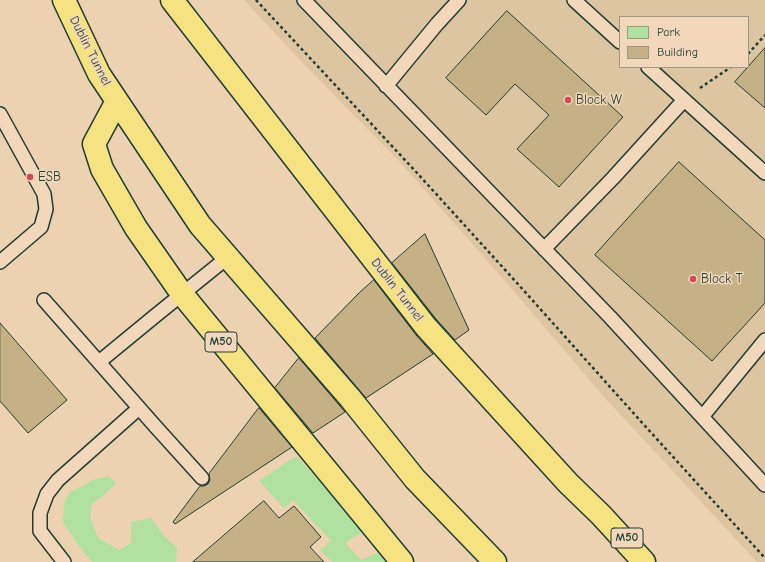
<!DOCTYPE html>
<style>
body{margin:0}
#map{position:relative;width:765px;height:562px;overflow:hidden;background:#edd2b1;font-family:"Comic Neue",sans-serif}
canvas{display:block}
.legend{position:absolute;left:619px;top:16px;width:130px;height:52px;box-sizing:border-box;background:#f3d7ba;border:1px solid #9e9984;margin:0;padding:5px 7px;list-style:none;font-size:12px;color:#1f3d34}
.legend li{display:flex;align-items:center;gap:8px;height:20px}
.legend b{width:20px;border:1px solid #9e9984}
</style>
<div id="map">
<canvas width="765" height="562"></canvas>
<ul class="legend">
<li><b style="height:11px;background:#b1e1a1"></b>Park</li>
<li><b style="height:11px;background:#c5b185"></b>Building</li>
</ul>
</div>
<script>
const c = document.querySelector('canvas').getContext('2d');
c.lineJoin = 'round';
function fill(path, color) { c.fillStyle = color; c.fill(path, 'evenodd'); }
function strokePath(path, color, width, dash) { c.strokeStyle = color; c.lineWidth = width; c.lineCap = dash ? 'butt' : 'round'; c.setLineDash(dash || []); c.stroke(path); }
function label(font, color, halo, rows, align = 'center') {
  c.font = font + ' "Comic Neue",sans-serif'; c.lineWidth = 3; c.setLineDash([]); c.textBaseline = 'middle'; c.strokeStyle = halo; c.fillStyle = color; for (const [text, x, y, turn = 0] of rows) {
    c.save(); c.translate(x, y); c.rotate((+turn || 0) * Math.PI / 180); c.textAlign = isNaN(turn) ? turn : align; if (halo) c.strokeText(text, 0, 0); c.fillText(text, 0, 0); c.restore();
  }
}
const built = new Path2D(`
 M244,0h521v562h-8l-152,-164 -106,-124 -101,-114 -97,-99zM620,17h128v50h-128z`);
const green = new Path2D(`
 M296,456l69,74 -20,13 16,17 20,-9 9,11h-58l-12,-12 11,-9 -38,-41 -9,8 -25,-27z
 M109,476l7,7 -12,12 -12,9 -2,13 8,21 21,12 12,-7v-21l20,-4 13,18 13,12 -1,14h-84l-13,-16 -16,-24 1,-19 5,-10 24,-13z`);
const building = new Path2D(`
 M507,11l116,106 -64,70 -42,-38 32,-34 -34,-31 -29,31 -40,-37z
 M765,48v60l-30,-26z
 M679,162l86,78v63l-53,58 -117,-106z
 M425,234l44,96 -14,10 -19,-21 -44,-56z
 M374,280l42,55 17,19 -67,44 -51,-60 44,-45z
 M0,323l67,77 -39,33 -28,-32z
 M299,358l46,54 -32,21 -38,-45z
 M259,408l33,39 -117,77 -2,-2 27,-36h4l4,-2 2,-4 -1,-6z
 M264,501l15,17 15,-12 27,31 -11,10 14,15h-131z`);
const path = new Path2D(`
 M256,0l162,174 99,109 128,143 120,132
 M748,54l17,-19
 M700,88l31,-21`);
const service = new Path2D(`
 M304,0l306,317 155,168
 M574,0l46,42
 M648,67l117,106
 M386,86l51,-62 22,-24
 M0,114l44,80 2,15 -5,18 -41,35
 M544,249l69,-71 71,-78
 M44,300l111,126 47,52
 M99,362l56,-46 73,-59
 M702,417l63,-77
 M64,562l-24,-31v-18l7,-19 11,-14 81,-72`);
const motorway = new Path2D(`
 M64,0l35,74 101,151 150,173 65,81 80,83
 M172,0l254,327 142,156 33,32 43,47
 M117,101l-23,43 8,25 34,59 46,66 220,268`);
const markers = [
 [568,100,4,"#d1495b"],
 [30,177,4,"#d1495b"],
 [693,279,4,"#d1495b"]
];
const shields = [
 [221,342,32],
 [627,538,32]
];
const shieldNames = [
 ["M50",221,342],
 ["M50",627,538]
];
const streetNames = [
 ["Dublin Tunnel",90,51,63],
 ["Dublin Tunnel",397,290,52]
];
const poiNames = [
 ["Block W",576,100],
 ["ESB",38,177],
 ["Block T",701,279]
];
fill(built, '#ddc5a2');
fill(green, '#b1e1a1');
fill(building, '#c5b185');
strokePath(building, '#1f3d34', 1);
strokePath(service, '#1f3d34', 16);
strokePath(motorway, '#1f3d34', 25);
strokePath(path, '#1f3d34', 2.5, [3, 3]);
strokePath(service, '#f3d7ba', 13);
strokePath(motorway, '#f6e281', 22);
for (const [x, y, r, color] of markers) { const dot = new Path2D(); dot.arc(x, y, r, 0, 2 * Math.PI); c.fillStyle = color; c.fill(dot); strokePath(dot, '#f3d7ba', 1.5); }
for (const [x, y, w] of shields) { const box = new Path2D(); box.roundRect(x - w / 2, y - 10, w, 20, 3); c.fillStyle = '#f3d7ba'; c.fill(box); strokePath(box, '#1f3d34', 1); }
label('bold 12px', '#1f3d34', null, shieldNames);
label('13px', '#1f3d34', '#f3d7ba', streetNames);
label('13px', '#1f3d34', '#f3d7ba', poiNames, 'left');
</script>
